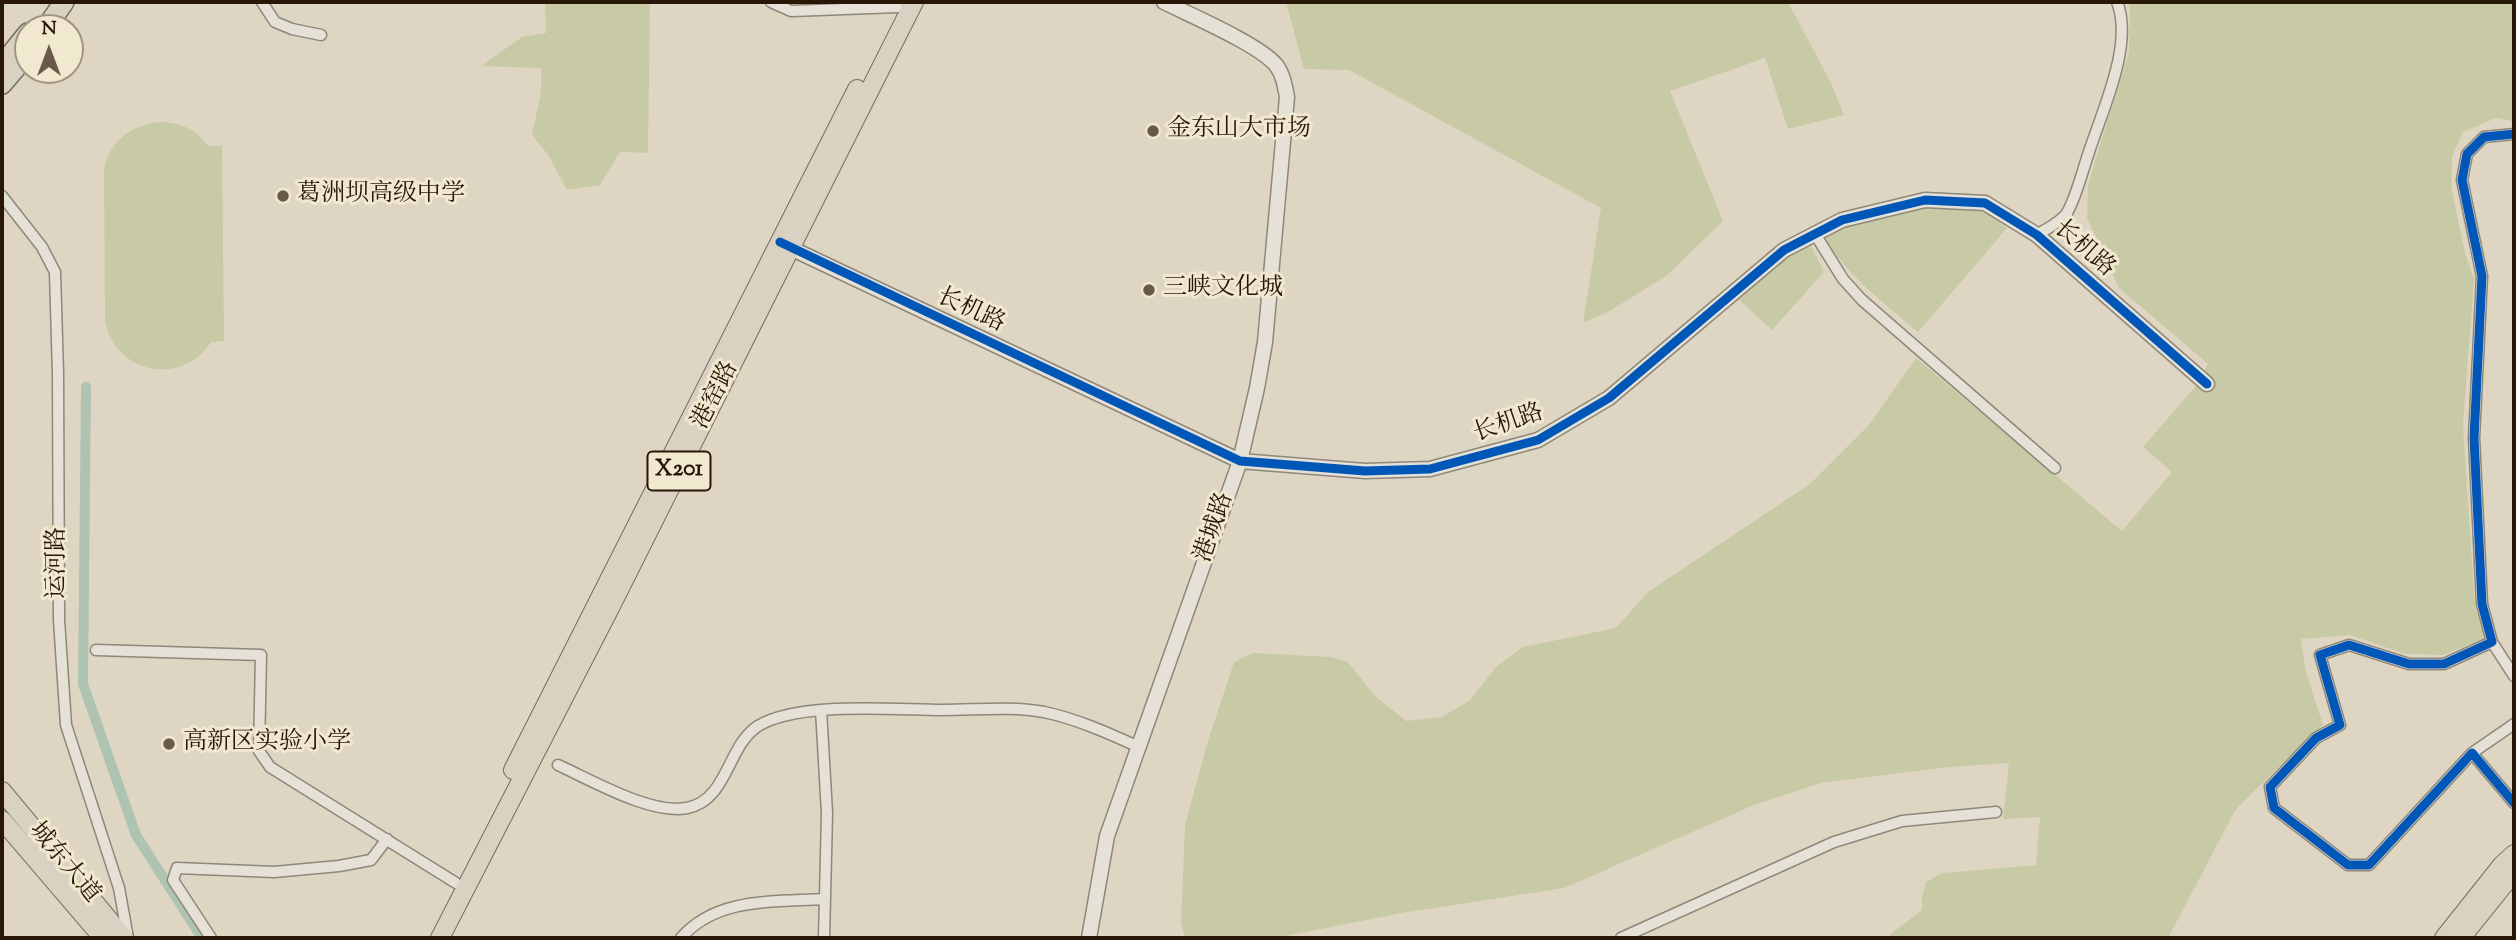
<!DOCTYPE html>
<meta charset="utf-8">
<style>
body{margin:0}
#map{position:relative;width:2516px;height:940px;overflow:hidden;background:#ded6c2;font-family:"Sorts Mill Goudy",serif}
canvas{display:block}
.frame{position:absolute;inset:0;border:4px solid #281607;pointer-events:none}
.north{position:absolute;left:14px;top:14px;width:70px;height:70px;box-sizing:border-box;background:#f1e8d0;border:2px solid #a19480;border-radius:50%;rotate:0deg;font-size:19px;font-weight:700;line-height:28px;text-align:center;color:#281607}
.north::after{content:'';display:block;margin:auto;width:24px;height:32px;background:#685948;clip-path:polygon(50% 0,100% 100%,50% 72%,0 100%)}
</style>
<div id="map">
<canvas width="2516" height="940"></canvas>
<div class="frame"></div>
<div class="north">N</div>
</div>
<script>
const c = document.querySelector('canvas').getContext('2d');
c.lineJoin = 'round';
function fill(path, color) { c.fillStyle = color; c.fill(path, 'evenodd'); }
function strokePath(path, color, width, dash) { c.strokeStyle = color; c.lineWidth = width; c.lineCap = dash ? 'butt' : 'round'; c.setLineDash(dash || []); c.stroke(path); }
function label(font, color, halo, rows, align = 'center') {
  c.font = font + ' "Sorts Mill Goudy","Noto Serif SC",serif'; c.lineWidth = 6; c.setLineDash([]); c.textBaseline = 'middle'; c.strokeStyle = halo; c.fillStyle = color; for (const [text, x, y, turn = 0] of rows) {
    c.save(); c.translate(x, y); c.rotate((+turn || 0) * Math.PI / 180); c.textAlign = isNaN(turn) ? turn : align; if (halo) c.strokeText(text, 0, 0); c.fillText(text, 0, 0); c.restore();
  }
}
const green = new Path2D(`
 M545,2h105l-2,151 -28,-1 -20,33 -33,5 -18,-34 -17,-21 9,-43v-24l-60,-2 41,-29 24,-4z
 M1286,2h502l43,81 13,32 -56,14 -23,-71 -95,33 53,130 -57,55 -58,36 -25,11 18,-115 -252,-138 -45,-1z
 M2128,2h386v119l-18,-3 -33,14 -11,25 -1,30 14,66 9,26 -11,146 12,182 10,31 -42,17 -38,-1 -55,-19 -49,4 5,33 17,53 -87,84 -68,129h-280l4,-5 30,-23v-12l4,-16 16,-9 94,-8 4,-48 -37,2 6,-56 -60,4 -128,16 -67,22 -190,83 -162,25 -127,25h-90l-4,-16 4,-97 22,-81 27,-82 19,-9 78,4 17,5 26,33 32,26 36,-4 28,-17 27,-34 26,-19 93,-19 32,-36 163,-109 58,-58 47,-67 206,173 50,-59 -29,-25 52,-60 13,-23 -89,-76 -32,-70 1,-31 7,-26 34,-109 1,-46z
 M158,122c21,0 37,6 50,24h14l2,195 -13,1c-29,45 -95,32 -106,-20l-1,-153c6,-28 26,-43 54,-47z
 M1923,206l58,3 26,19 -89,104c-34,-29 -71,-56 -94,-95l25,-12z
 M1809,242l15,30 -52,58 -33,-30 47,-45z`);
const canal = new Path2D(`
 M86,387l-3,297 53,151 66,103`);
const minor = new Path2D(`
 M262,2l13,20 17,7 29,6
 M771,2l20,9 107,-4
 M2514,134l-30,3 -17,17 -5,26 20,96 -8,162 8,166 10,38 -48,22h-35l-60,-19 -29,10 20,70 -24,13 -46,49 4,21 74,57h21l103,-112 42,50
 M2,196l40,51 13,25 3,102 1,246 7,105 53,163 9,50
 M1815,234l28,45 19,21 193,168
 M2037,235c9,-6 24,-13 30,-22 10,-18 15,-41 22,-61 13,-41 45,-108 28,-150
 M2492,642l22,34
 M96,650l165,5 -2,96 11,16 186,116
 M821,710l6,103 -3,125
 M2472,753l42,-29
 M558,765c33,15 93,50 129,43 41,-8 40,-62 71,-82 41,-25 136,-16 185,-16 33,0 68,-4 101,2 33,7 64,21 95,35
 M211,938l-38,-58 4,-12 97,4 65,-6 32,-6 16,-21
 M681,938c35,-41 93,-36 143,-39
 M1621,938l213,-96 68,-21 94,-9`);
const tertiary = new Path2D(`
 M782,244l458,217 125,10 65,-2 108,-29 71,-42 175,-148 58,-30 83,-20 60,3 52,32 170,149
 M1089,938l18,-102 133,-375 17,-73 8,-46 22,-245c-2,-11 -4,-23 -11,-32 -18,-21 -84,-49 -112,-63`);
const primary = new Path2D(`
 M513,770l344,-681
 M2,791l122,147
 M2,820l101,118
 M440,938l170,-330 304,-606
 M2444,938l58,-73 12,-11
 M2461,938l53,-66`);
const trunk = new Path2D(`
 M46,28l18,-26
 M2,65l26,-32
 M2,84l24,-28`);
const cycleway = new Path2D(`
 M2514,134l-30,3 -17,17 -5,26 20,96 -8,162 8,166 10,38 -48,22h-35l-60,-19 -29,10 20,70 -24,13 -46,49 4,21 74,57h21l103,-112 42,50
 M780,242l460,219 125,10 65,-2 108,-29 71,-42 175,-148 58,-30 83,-20 60,3 52,32 170,149`);
const markers = [
 [1153,131,7,"#685948"],
 [283,196,7,"#685948"],
 [1149,290,7,"#685948"],
 [169,744,7,"#685948"]
];
const shields = [
 [679,471,63]
];
const shieldNames = [
 ["X201",679,471]
];
const poiNames = [
 ["金东山大市场",1167,131],
 ["葛洲坝高级中学",297,196],
 ["三峡文化城",1163,290],
 ["高新区实验小学",183,744]
];
const streetNames = [
 ["长机路",2083,250,41],
 ["长机路",970,312,25],
 ["港窑路",717,396,-63],
 ["长机路",1509,425,-19],
 ["港城路",1216,528,-71],
 ["运河路",59,563,-90],
 ["城东大道",63,864,50]
];
fill(green, '#c8caa5');
strokePath(canal, '#aec4b0', 10);
strokePath(minor, '#8e877a', 13);
strokePath(tertiary, '#8e877a', 17);
strokePath(primary, '#746d61', 20);
strokePath(trunk, '#746d61', 22);
strokePath(minor, '#e5e1d7', 10);
strokePath(tertiary, '#e5e1d7', 14);
strokePath(primary, '#d9d1c2', 18);
strokePath(trunk, '#d9d1c2', 19);
strokePath(cycleway, '#0057b8', 9);
for (const [x, y, r, color] of markers) { const dot = new Path2D(); dot.arc(x, y, r, 0, 2 * Math.PI); c.fillStyle = color; c.fill(dot); strokePath(dot, '#f1e8d0', 2.5); }
for (const [x, y, w] of shields) { const box = new Path2D(); box.roundRect(x - w / 2, y - 19.5, w, 39, 5); c.fillStyle = '#f1e8d0'; c.fill(box); strokePath(box, '#281607', 2); }
label('bold 23px', '#281607', null, shieldNames);
label('24px', '#281607', '#f1e8d0', poiNames, 'left');
label('24px', '#281607', '#f1e8d0', streetNames);
</script>
